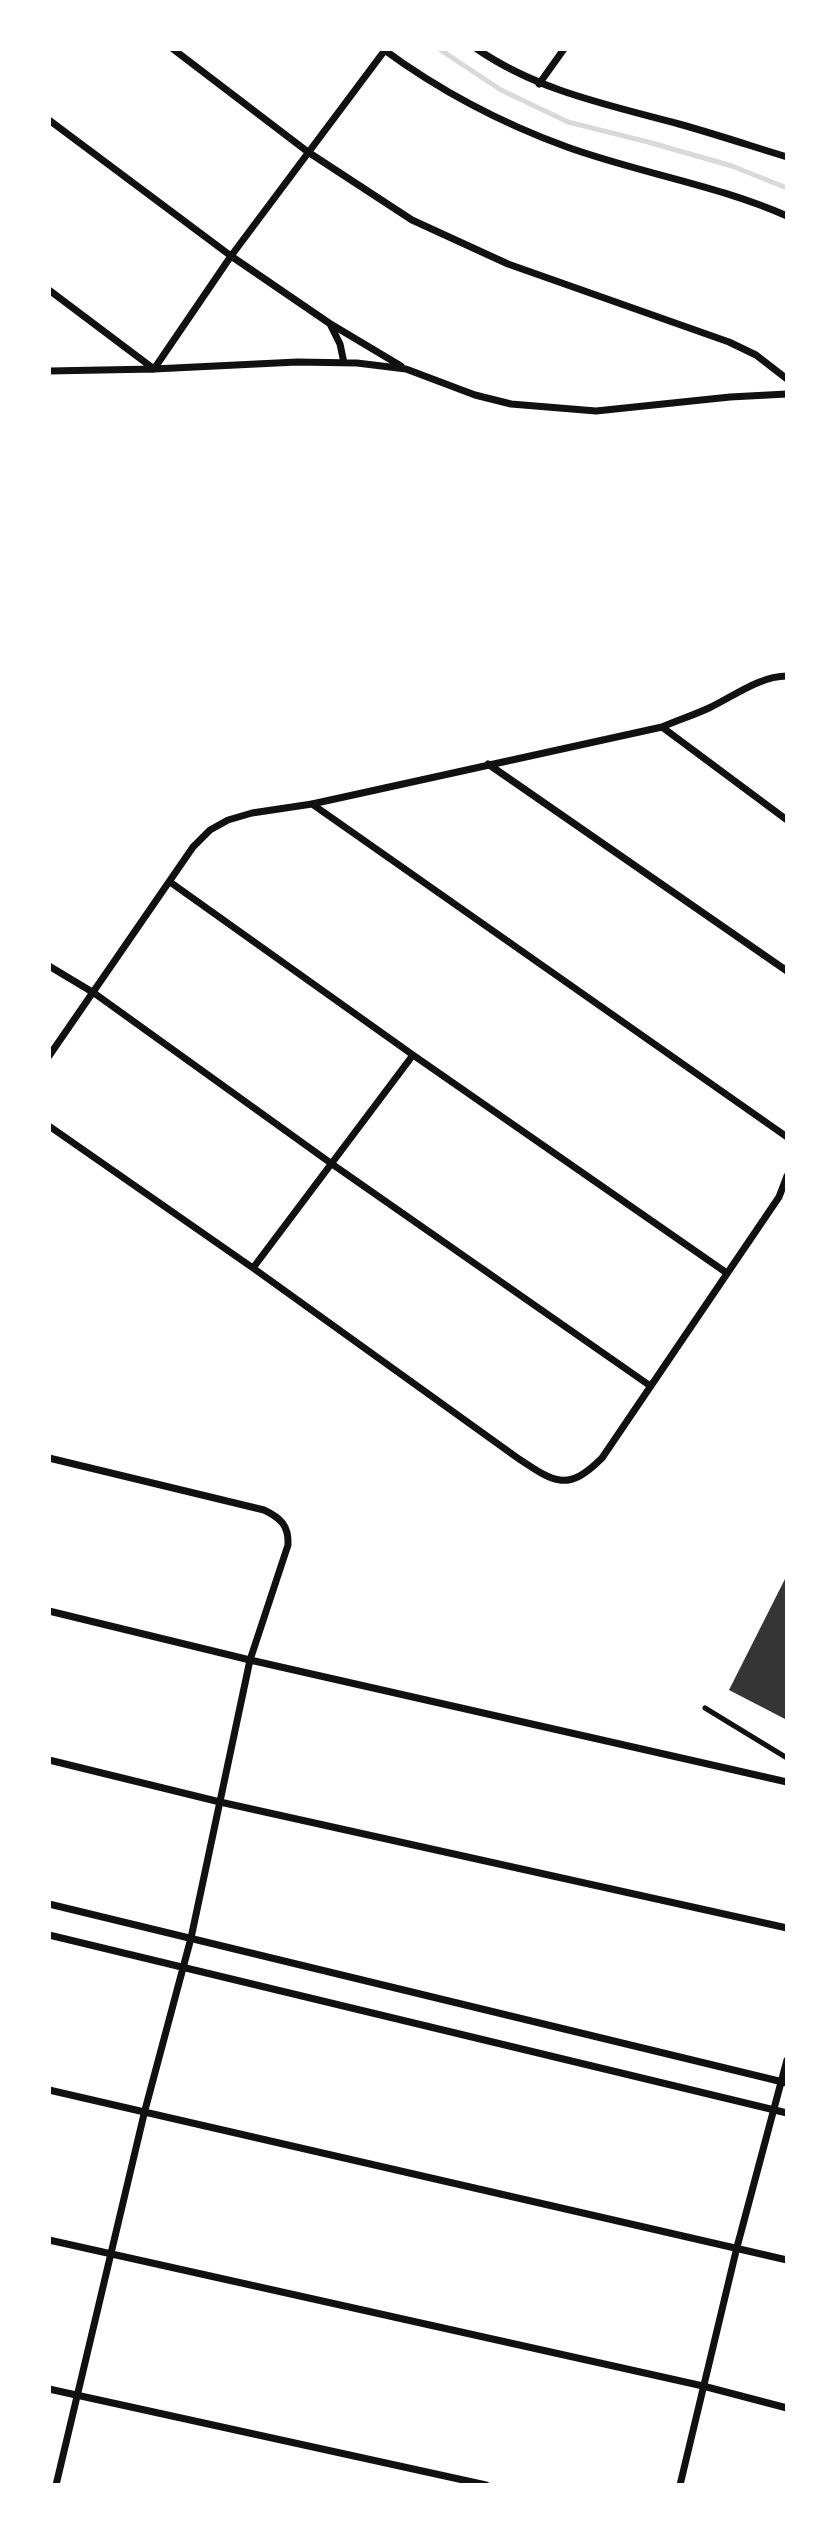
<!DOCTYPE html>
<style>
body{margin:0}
#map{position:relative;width:836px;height:2534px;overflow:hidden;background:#fff;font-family:Cabin,sans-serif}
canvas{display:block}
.frame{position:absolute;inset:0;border:51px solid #fff;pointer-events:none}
</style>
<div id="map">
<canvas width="836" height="2534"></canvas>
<div class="frame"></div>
</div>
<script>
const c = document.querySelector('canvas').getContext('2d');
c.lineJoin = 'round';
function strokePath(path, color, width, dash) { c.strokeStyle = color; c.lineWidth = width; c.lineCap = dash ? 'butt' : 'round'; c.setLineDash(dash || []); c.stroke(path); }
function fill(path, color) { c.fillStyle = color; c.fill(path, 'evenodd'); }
const stream = new Path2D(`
 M439,49l62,41 67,32 80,20 84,24 55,22`);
const building = new Path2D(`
 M787,1575v145l-58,-30z`);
const service = new Path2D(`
 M705,1708l82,50`);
const minor = new Path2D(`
 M173,49l135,103 104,68 96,44 221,78 27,13 31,24
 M383,49c57,42 118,74 184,98 72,26 150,38 220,69
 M477,49c61,42 132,56 202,75 36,10 72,22 108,33
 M539,84l25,-35
 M49,120l182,136 98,67 72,43
 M49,290l105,79 77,-113 154,-206
 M330,324l10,20 4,19
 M49,371l105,-2 143,-7 60,1 49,6 69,26 36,9 85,7 134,-14 57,-3
 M662,727l125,93
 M488,764l299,207
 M312,804l475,333
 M170,882l243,173 314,218
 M49,966l45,27 238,171 317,221
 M49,1056l144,-209 17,-17 18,-10 24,-7 60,-9 350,-77c16,-7 32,-12 47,-19 25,-12 51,-32 78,-32
 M49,1126l204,142 266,191c36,24 49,33 83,-1l177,-261 8,-21
 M253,1268l160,-213
 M49,1458l215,52c17,8 25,16 24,35l-38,115 -59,278 -46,172 -89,375
 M49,1611l201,49 537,122
 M49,1760l171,42 567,126
 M49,1904l738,179
 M49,1935l738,178
 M49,2090l738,170
 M49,2240l654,146 84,22
 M49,2389l437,96
 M680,2485l57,-238 50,-187`);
strokePath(stream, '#d9d9d9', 5);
fill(building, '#353535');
strokePath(service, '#111', 5);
strokePath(minor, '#111', 7);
</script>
